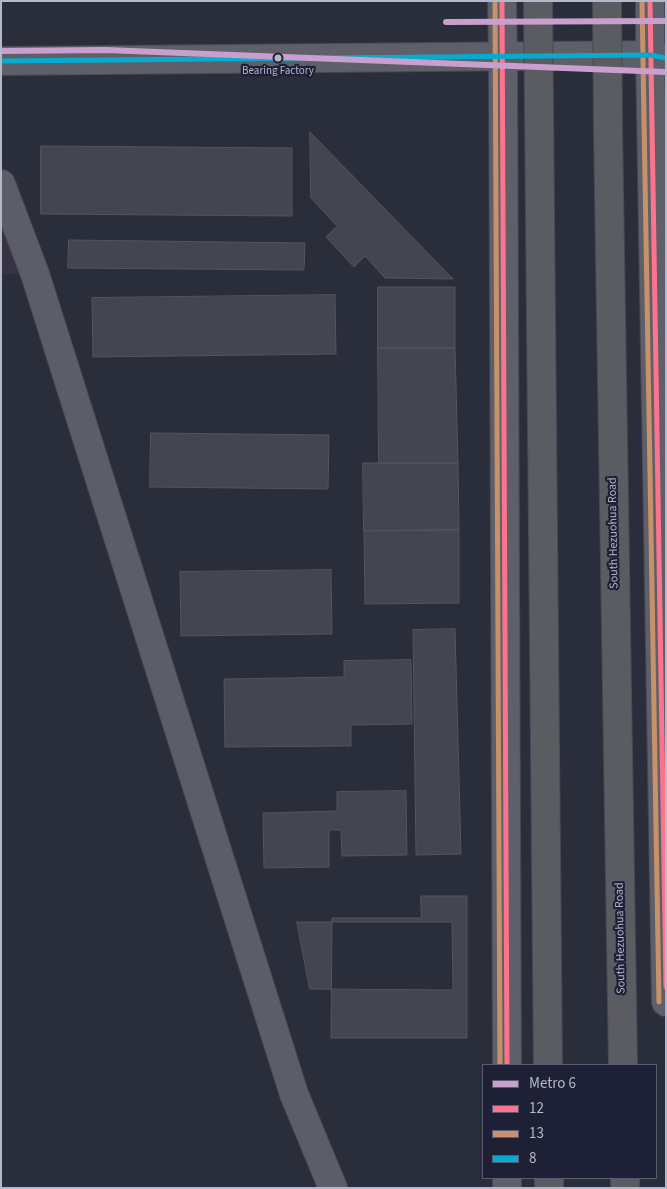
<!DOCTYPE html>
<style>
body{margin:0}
#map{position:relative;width:667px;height:1189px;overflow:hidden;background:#2a2d3a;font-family:"Source Sans 3",sans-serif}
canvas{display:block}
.frame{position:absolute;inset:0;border:2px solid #b5b7cb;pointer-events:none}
.legend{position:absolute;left:482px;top:1064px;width:175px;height:115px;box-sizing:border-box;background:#1e2135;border:1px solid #5a5d71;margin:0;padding:6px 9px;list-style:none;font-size:15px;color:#b5b7cb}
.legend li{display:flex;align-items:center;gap:10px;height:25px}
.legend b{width:25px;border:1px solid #5a5d71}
</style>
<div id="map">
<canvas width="667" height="1189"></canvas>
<div class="frame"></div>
<ul class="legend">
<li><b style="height:6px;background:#c99fcd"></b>Metro 6</li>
<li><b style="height:6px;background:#fc738d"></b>12</li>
<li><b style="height:6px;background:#c7916a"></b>13</li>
<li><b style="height:6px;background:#06acd0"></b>8</li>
</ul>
</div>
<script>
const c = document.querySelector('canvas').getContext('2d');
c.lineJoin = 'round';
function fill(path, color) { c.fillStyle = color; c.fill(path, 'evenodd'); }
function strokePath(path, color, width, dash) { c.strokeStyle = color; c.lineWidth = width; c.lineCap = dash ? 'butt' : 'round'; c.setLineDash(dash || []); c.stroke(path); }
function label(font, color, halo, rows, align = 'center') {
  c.font = font + ' "Source Sans 3",sans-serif'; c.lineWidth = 4.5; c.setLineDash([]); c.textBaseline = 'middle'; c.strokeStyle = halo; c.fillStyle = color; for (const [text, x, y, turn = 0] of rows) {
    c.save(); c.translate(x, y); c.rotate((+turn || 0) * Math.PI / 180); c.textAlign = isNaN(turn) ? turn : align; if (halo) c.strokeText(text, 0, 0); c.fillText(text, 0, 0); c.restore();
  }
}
const medical = new Path2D(`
 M1,184l34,90h-34z`);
const building = new Path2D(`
 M310,132l143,147 -68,-1 -20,-22 -11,11 -28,-30 11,-11 -26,-28z
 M41,146l251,2v68l-251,-2z
 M69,240l236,3 -1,27 -236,-2z
 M378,287h77v61h-77z
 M335,295l1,59 -243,3 -1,-59z
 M378,348h77l3,115h-79z
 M151,433l178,2 -1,54 -178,-2z
 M363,463h95l1,67 -95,1z
 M459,530v73l-94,1 -1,-73z
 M331,570l1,64 -151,2 -1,-64z
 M455,629l6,225 -45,1 -3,-225z
 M411,660l1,64 -61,1v21l-126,1 -1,-68 120,-2v-16z
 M406,791l1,64 -65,1 -1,-26h-12v37l-65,1 -1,-55 74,-2v-19z
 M421,896h46v142h-136l1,-120h89z
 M297,922h155l1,68 -143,-1z`);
const minor = new Path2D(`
 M1,184l34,90 259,820 39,94`);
const major = new Path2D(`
 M502,1l1,56 4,1008
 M650,1v54l16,947
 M1,61l649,-6 16,3
 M507,1178v10`);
const highway = new Path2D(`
 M549,1178v10
 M625,1178v10`);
const highwayBridge = new Path2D(`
 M538,1l10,1064
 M607,1l1,127 15,937`);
const bus1 = new Path2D(`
 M502,1l5,1064
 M650,1l16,986`);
const bus2 = new Path2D(`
 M495,1l5,1064
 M642,1l17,1001`);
const bus3 = new Path2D(`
 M1,61l649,-6 16,3`);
const metro1 = new Path2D(`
 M446,22l220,-1
 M1,51l105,-1 560,22`);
const markers = [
 [278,58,4.5,"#b5b7cb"]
];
const busNames = [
 ["Bearing Factory",278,72]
];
const streetNames = [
 ["South Hezuohua Road",614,533,-91],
 ["South Hezuohua Road",621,938,-91]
];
fill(medical, '#383343');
fill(building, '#434650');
strokePath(building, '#525561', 1);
strokePath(minor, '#474953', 30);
strokePath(major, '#454854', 30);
strokePath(highway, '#474a55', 30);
strokePath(minor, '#5b5d68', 28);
strokePath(major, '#5e5f69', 28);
strokePath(highway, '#5b5c61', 28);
strokePath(highwayBridge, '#474a55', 30, []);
strokePath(highwayBridge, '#5b5c61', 28);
strokePath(bus1, '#fc738d', 5);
strokePath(bus2, '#c7916a', 5);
strokePath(bus3, '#06acd0', 5);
strokePath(metro1, '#c99fcd', 6);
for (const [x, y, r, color] of markers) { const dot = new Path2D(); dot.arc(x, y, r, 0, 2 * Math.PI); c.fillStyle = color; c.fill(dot); strokePath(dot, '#1e2135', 2); }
label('11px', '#b5b7cb', '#1e2135', busNames);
label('12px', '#b5b7cb', '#1e2135', streetNames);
</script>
